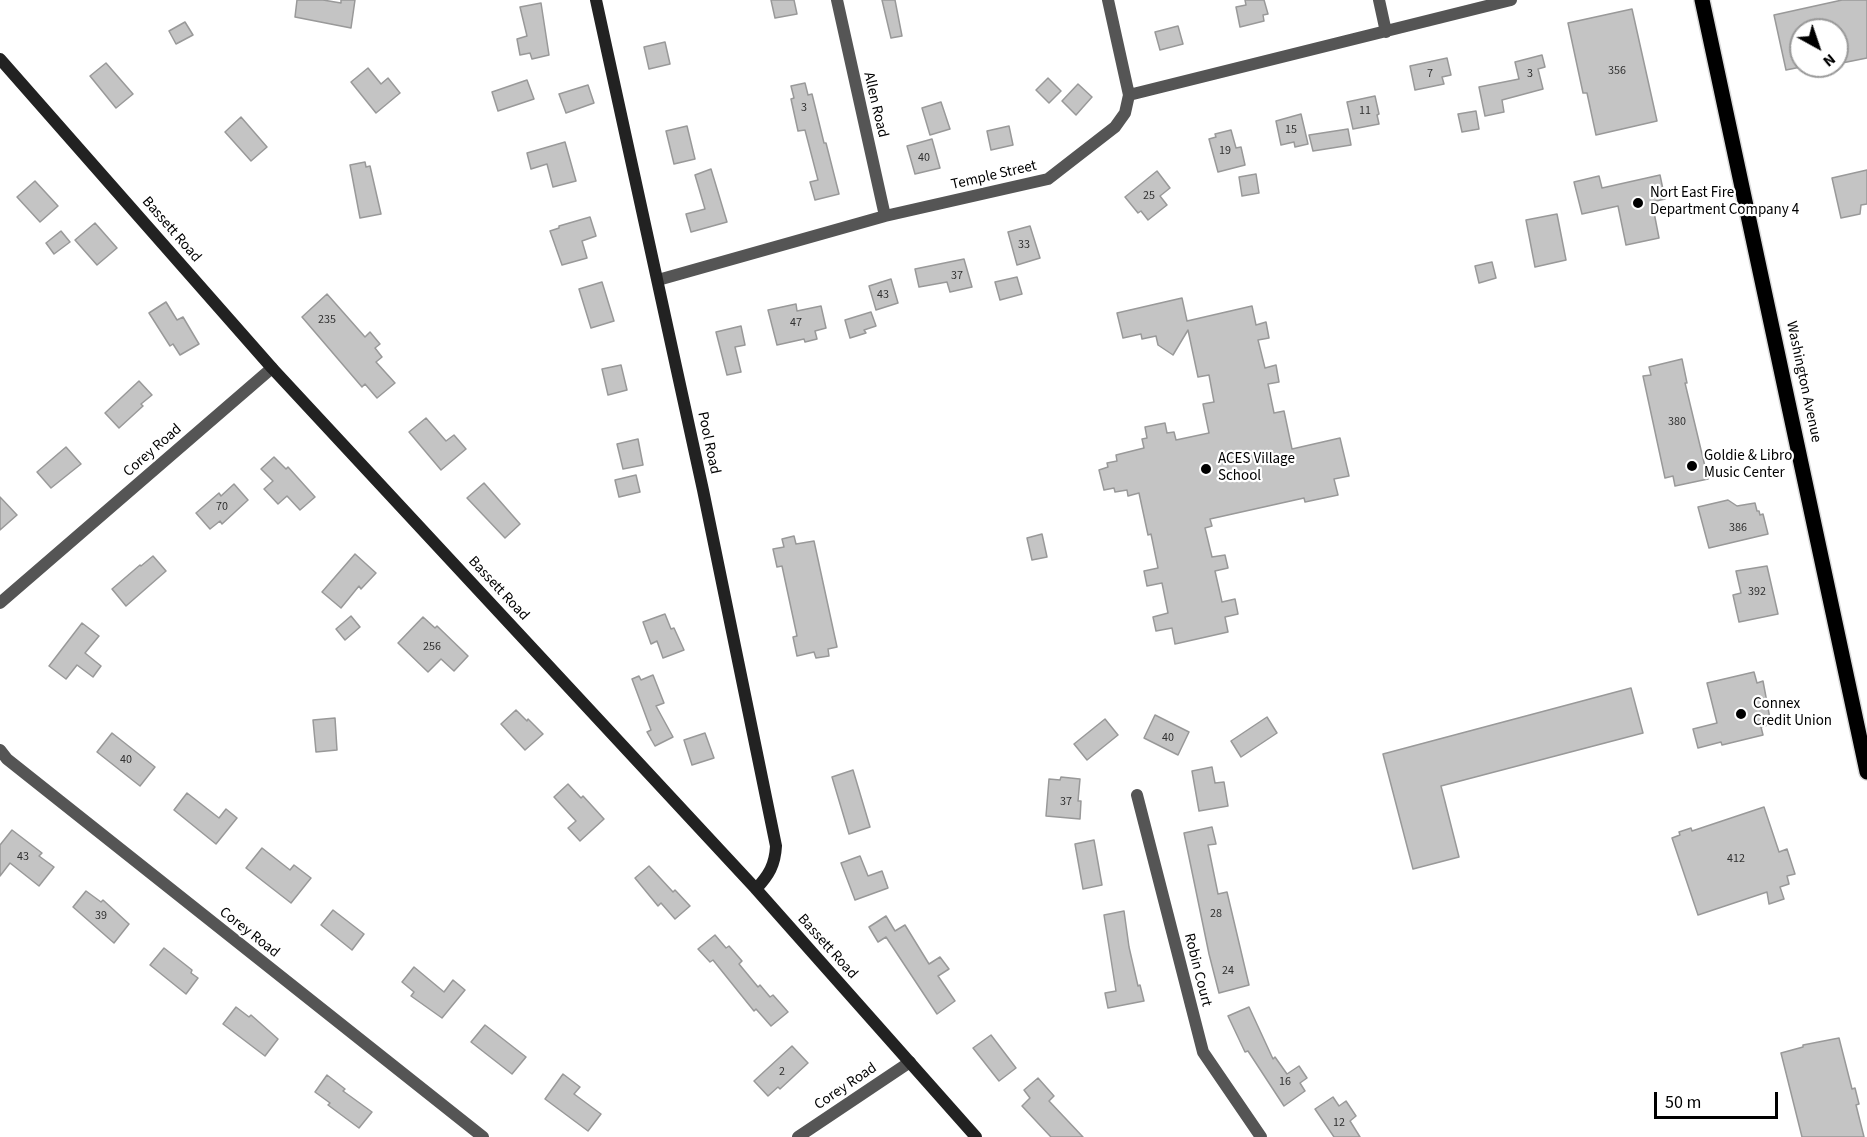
<!DOCTYPE html>
<style>
body{margin:0}
#map{position:relative;width:1867px;height:1137px;overflow:hidden;background:#fff;font-family:"Source Sans 3",sans-serif}
canvas{display:block}
.north{position:absolute;left:1789px;top:18px;width:60px;height:60px;box-sizing:border-box;background:#fff;border:2px solid #999;border-radius:50%;rotate:140deg;font-size:16px;font-weight:700;line-height:24px;text-align:center;color:#000}
.north::after{content:'';display:block;margin:auto;width:21px;height:27px;background:#000;clip-path:polygon(50% 0,100% 100%,50% 72%,0 100%)}
.scale{position:absolute;left:1654px;top:1092px;width:124px;height:27px;box-sizing:border-box;border:3px solid #000;border-top:0;padding-left:8px;font-size:18px;line-height:21px;white-space:nowrap;color:#000;-webkit-text-stroke:4px #fff;paint-order:stroke}
</style>
<div id="map">
<canvas width="1867" height="1137"></canvas>
<div class="north">N</div>
<div class="scale">50 m</div>
</div>
<script>
const c = document.querySelector('canvas').getContext('2d');
c.lineJoin = 'round';
function fill(path, color) { c.fillStyle = color; c.fill(path, 'evenodd'); }
function strokePath(path, color, width, dash) { c.strokeStyle = color; c.lineWidth = width; c.lineCap = dash ? 'butt' : 'round'; c.setLineDash(dash || []); c.stroke(path); }
function label(font, color, halo, rows, align = 'center') {
  c.font = font + ' "Source Sans 3",sans-serif'; c.lineWidth = 4.5; c.setLineDash([]); c.textBaseline = 'middle'; c.strokeStyle = halo; c.fillStyle = color; for (const [text, x, y, turn = 0] of rows) {
    c.save(); c.translate(x, y); c.rotate((+turn || 0) * Math.PI / 180); c.textAlign = isNaN(turn) ? turn : align; if (halo) c.strokeText(text, 0, 0); c.fillText(text, 0, 0); c.restore();
  }
}
const building = new Path2D(`
 M297,0h26l18,3v-3h14l-4,28 -56,-11z
 M771,0h23l3,14 -22,4z
 M882,0h13l7,36 -11,2z
 M1245,0h19l4,14 -5,1 1,6 -24,6 -4,-20 10,-2z
 M1842,0h25v58l-30,6v-34h-36v37l-15,3 -12,-55z
 M541,3l8,52 -17,4 -2,-6 -10,2 -3,-16 10,-3 -7,-29z
 M1632,9l25,112 -61,14 -9,-42h-4l-15,-70z
 M185,22l8,13 -17,9 -7,-13z
 M1178,26l5,18 -23,6 -5,-18z
 M665,42l5,22 -21,5 -5,-22z
 M1542,55l3,12 -7,2 5,20 -41,11 2,12 -19,4 -6,-29 40,-8 -4,-17z
 M1447,58l4,17 -9,2 2,7 -29,6 -5,-24z
 M106,63l27,31 -17,14 -26,-32z
 M368,68l13,16 7,-6 12,15 -24,20 -25,-31z
 M1048,78l13,13 -12,12 -13,-13z
 M527,80l7,19 -36,12 -6,-19z
 M805,83l3,12 4,-1 12,49h2l13,51 -24,6 -5,-18 8,-2 -13,-50 -7,1 -7,-32 3,-1 -3,-12z
 M1078,84l14,13 -16,18 -14,-14z
 M588,85l6,18 -28,10 -7,-19z
 M1375,96l4,18 -2,1 2,9 -26,5 -6,-27z
 M941,102l9,27 -20,6 -8,-27z
 M1476,111l3,18 -17,3 -4,-18z
 M1301,114l7,30 -13,3 -1,-5 -13,3 -5,-24z
 M241,117l26,30 -16,14 -26,-29z
 M687,126l8,33 -21,5 -8,-33z
 M1009,126l4,19 -22,5 -4,-19z
 M1348,129l3,16 -38,6 -4,-16z
 M1231,130l5,18 5,-1 4,18 -27,7 -9,-33 7,-2 -1,-3z
 M932,139l8,29 -25,6 -8,-28z
 M565,142l11,39 -23,6 -6,-23 -16,5 -4,-16z
 M365,162l1,5 4,-1 11,48 -21,4 -10,-53z
 M711,169l16,53 -36,10 -5,-18 19,-5 -10,-34z
 M1867,170v34l-6,1 -1,9 -19,4 -9,-40z
 M1157,171l13,17 -10,8 7,9 -19,15 -7,-9 -3,2 -13,-16z
 M1256,174l3,19 -17,3 -3,-19z
 M1660,175l5,24 -13,3 7,36 -33,7 -8,-39 -36,8 -8,-32 25,-6 3,12z
 M35,181l23,25 -18,16 -23,-25z
 M1557,214l9,46 -31,7 -9,-47z
 M590,217l6,19 -14,5 5,17 -25,7 -12,-34 9,-3v-2z
 M95,223l22,25 -20,17 -22,-25z
 M1030,226l10,32 -23,7 -9,-33z
 M61,231l9,11 -16,12 -8,-11z
 M964,259l8,28 -22,5 -3,-10 -28,5 -4,-18z
 M1492,262l4,16 -17,5 -4,-17z
 M1017,277l5,17 -22,6 -5,-18z
 M891,279l7,24 -22,7 -7,-24z
 M602,282l12,39 -23,7 -12,-39z
 M327,294l38,43 5,-5 10,12 -5,4 7,9 -6,5 19,21 -18,15 -12,-14 -3,3 -60,-70z
 M1182,298l5,23 65,-15 4,19 10,-3 3,16 -11,2 7,28 11,-3 3,17 -11,2 6,29 10,-2 8,38 48,-11 9,38 -15,3 4,16 -33,7 -1,-4 -94,21 2,7 -7,2 7,29 13,-2 3,13 -13,3 7,31 13,-3 3,15 -13,3 3,15 -53,12 -3,-16 -16,3 -3,-14 15,-4 -6,-30 -15,3 -3,-15 14,-3 -7,-34 -3,1 -9,-42 -11,3 -1,-6 -12,2 -1,-4 -10,2 -5,-20 9,-3 -1,-4 10,-2 -1,-6 28,-7 -2,-9 5,-1 -2,-11 20,-4 2,10 7,-1 2,8 33,-7 -6,-29 11,-2 -5,-27 -11,2 -10,-47 -15,25 -15,-10 -2,-9 -14,3 -1,-5 -18,4 -6,-25z
 M166,302l11,18 6,-3 16,27 -19,11 -7,-11 -3,2 -21,-33z
 M796,304l1,7 24,-5 5,22 -11,3 2,8 -12,3 -1,-3 -27,6 -9,-35z
 M871,312l5,14 -12,4 2,3 -16,5 -5,-18z
 M741,326l4,19 -10,2 6,25 -14,3 -11,-43z
 M1682,359l5,24h-2l23,96 -33,7 -2,-10 -8,2 -22,-102 8,-1 -2,-8z
 M621,365l6,25 -19,5 -6,-26z
 M139,381l13,14 -11,9 2,2 -24,22 -14,-15z
 M426,418l20,23 8,-6 12,14 -25,21 -32,-38z
 M638,439l5,26 -20,4 -6,-25z
 M66,447l15,17 -30,24 -14,-16z
 M274,457l12,12 2,-2 27,30 -15,13 -13,-14 -9,8 -14,-15 9,-8 -12,-12z
 M636,475l4,17 -21,5 -4,-17z
 M484,483l36,41 -15,14 -38,-40z
 M234,484l14,16 -26,24 -2,-3 -10,8 -14,-16 23,-20 2,3z
 M0,497l17,18 -17,15z
 M1728,500l9,6 18,-3 2,8h2l1,4 3,-1 5,20 -59,14 -11,-41z
 M1042,534l5,23 -15,3 -5,-22z
 M794,536l2,8 18,-3 23,106 -9,2 1,7 -13,2 -2,-6 -17,4 -4,-19 4,-1 -15,-70 -5,1 -4,-18 11,-2 -2,-8z
 M355,554l21,19 -15,16 -2,-3 -18,22 -19,-16z
 M153,556l13,15 -40,35 -14,-17 28,-24 1,1z
 M1767,566l11,48 -39,8 -6,-27 8,-2 -5,-22z
 M665,614l6,15 3,-1 10,22 -21,8 -6,-17 -6,3 -8,-22z
 M351,616l9,11 -15,13 -9,-11z
 M423,617l12,11 2,-2 31,30 -14,15 -13,-12 -13,13 -30,-29z
 M82,623l17,13 -14,17 16,13 -8,11 -16,-12 -11,14 -17,-13z
 M1754,672l3,11 6,-2 8,43 -10,3 2,8 -41,10 -1,-3 -23,6 -5,-19 24,-6 -10,-40z
 M653,675l11,28 -8,3 17,31 -18,9 -8,-14 4,-2 -19,-51 7,-3 2,4z
 M1631,688l12,45 -202,53 18,71 -46,12 -30,-115z
 M516,710l11,11 1,-2 15,15 -18,16 -24,-26z
 M1155,715l34,17 -11,23 -34,-17z
 M1267,717l10,16 -36,24 -10,-16z
 M335,718l2,32 -21,2 -3,-32z
 M1105,719l13,16 -31,25 -13,-16z
 M112,733l43,34 -15,19 -43,-34z
 M705,733l9,25 -22,7 -8,-25z
 M1212,767l3,16 9,-1 4,24 -29,5 -7,-40z
 M853,770l17,57 -21,7 -17,-57z
 M1061,777l19,2 -2,22h3l-1,18 -34,-3 3,-37 11,1z
 M568,784l13,14 2,-2 21,23 -24,22 -12,-13 8,-7 -22,-24z
 M187,793l32,25 7,-9 11,9 -21,26 -42,-34z
 M1764,807l15,45 8,-3 8,25 -8,2 2,8 -9,3 4,12 -15,5 -2,-12 -69,23 -26,-77 8,-3 -1,-3 12,-4 1,3z
 M1212,827l4,17 -8,1 10,49 9,-2 22,93 -30,8 -10,-39 -25,-121z
 M12,830l30,23 -3,3 15,11 -15,19 -29,-23 -10,13v-31z
 M1094,840l8,45 -19,4 -8,-45z
 M262,848l28,22 4,-5 17,13 -20,25 -45,-35z
 M860,856l8,20 14,-5 6,17 -33,12 -14,-37z
 M649,866l24,26 2,-2 15,16 -15,13 -14,-16 -3,3 -23,-28z
 M86,891l15,11 2,-2 26,24 -15,19 -41,-36z
 M333,910l31,24 -12,16 -31,-25z
 M1124,911l5,36 9,39 2,-1 4,16 -36,7 -3,-15 11,-2 -12,-76z
 M886,916l9,15 10,-6 24,39 11,-7 9,12 -11,7 17,25 -18,13 -51,-77 -8,5 -9,-15z
 M715,935l11,13 3,-2 13,15 -3,3 19,23 2,-2 10,12 3,-2 15,17 -17,14 -15,-17 -2,2 -41,-51 -3,2 -12,-13z
 M164,948l28,22 -1,3 7,5 -12,16 -36,-29z
 M414,967l30,25 9,-12 12,10 -23,28 -31,-22 3,-4 -12,-10z
 M236,1007l13,10 2,-2 27,24 -13,17 -42,-32z
 M1249,1007l24,52 2,-2 12,17 12,-8 8,12 -7,5 5,8 -21,15 -36,-55 -3,1 -17,-36z
 M485,1025l41,32 -14,17 -41,-32z
 M991,1035l25,33 -17,13 -26,-33z
 M1839,1038l13,51 3,-1 4,16 -3,1 8,32h-62l-21,-84 22,-6v-2z
 M792,1046l16,17 -28,26 -2,-2 -10,9 -14,-15z
 M563,1074l17,13 -6,7 27,20 -13,17 -43,-32z
 M327,1075l18,14 -2,2 29,21 -13,16 -31,-23 2,-2 -15,-11z
 M1038,1078l16,18 -5,5 34,36h-32l-29,-31 8,-8 -6,-8z
 M1333,1097l6,9 7,-5 10,15 -6,5 10,16h-26l-19,-28z`);
const street = new Path2D(`
 M837,0l48,216
 M1108,0l21,95
 M1379,0l7,32
 M658,280l227,-64 163,-37 67,-52 10,-14 4,-18 382,-95
 M0,603l272,-235
 M0,750l7,9 476,378
 M1137,795l66,257 58,85
 M798,1137l112,-75`);
const secondary = new Path2D(`
 M596,0l107,490 73,356c-1,19 -7,29 -20,43
 M0,59l272,309 484,521 220,248`);
const primary = new Path2D(`
 M1702,0l165,772`);
const markers = [
 [1638,203,6,"#000"],
 [1692,466,6,"#000"],
 [1206,469,6,"#000"],
 [1741,714,6,"#000"]
];
const numberNames = [
 ["356",1617,71],
 ["7",1430,74],
 ["3",1530,74],
 ["3",804,108],
 ["11",1365,111],
 ["15",1291,130],
 ["19",1225,151],
 ["40",924,158],
 ["25",1149,196],
 ["33",1024,245],
 ["37",957,276],
 ["43",883,295],
 ["235",327,320],
 ["47",796,323],
 ["380",1677,422],
 ["70",222,507],
 ["386",1738,528],
 ["392",1757,592],
 ["256",432,647],
 ["40",1168,738],
 ["40",126,760],
 ["37",1066,802],
 ["43",23,857],
 ["412",1736,859],
 ["28",1216,914],
 ["39",101,916],
 ["24",1228,971],
 ["2",782,1072],
 ["16",1285,1082],
 ["12",1339,1123]
];
const streetNames = [
 ["Allen Road",875,105,77],
 ["Temple Street",994,176,-13],
 ["Bassett Road",171,230,49],
 ["Washington Avenue",1803,382,78],
 ["Pool Road",708,443,78],
 ["Corey Road",153,451,-41],
 ["Bassett Road",498,589,47],
 ["Corey Road",249,933,38],
 ["Bassett Road",827,947,48],
 ["Robin Court",1197,970,76],
 ["Corey Road",846,1087,-34]
];
const poiNames = [
 ["Nort East Fire",1650,194],
 ["Department Company 4",1650,211],
 ["Goldie & Libro",1704,457],
 ["Music Center",1704,474],
 ["ACES Village",1218,460],
 ["School",1218,477],
 ["Connex",1753,705],
 ["Credit Union",1753,722]
];
fill(building, '#c4c4c4');
strokePath(building, '#999', 1.5);
strokePath(primary, '#dbdbdb', 18);
strokePath(street, '#555', 12);
strokePath(secondary, '#222', 12);
strokePath(primary, '#000', 15);
for (const [x, y, r, color] of markers) { const dot = new Path2D(); dot.arc(x, y, r, 0, 2 * Math.PI); c.fillStyle = color; c.fill(dot); strokePath(dot, '#fff', 2); }
label('12px', '#313131', null, numberNames);
label('15px', '#000', '#fff', streetNames);
label('15px', '#000', '#fff', poiNames, 'left');
</script>
